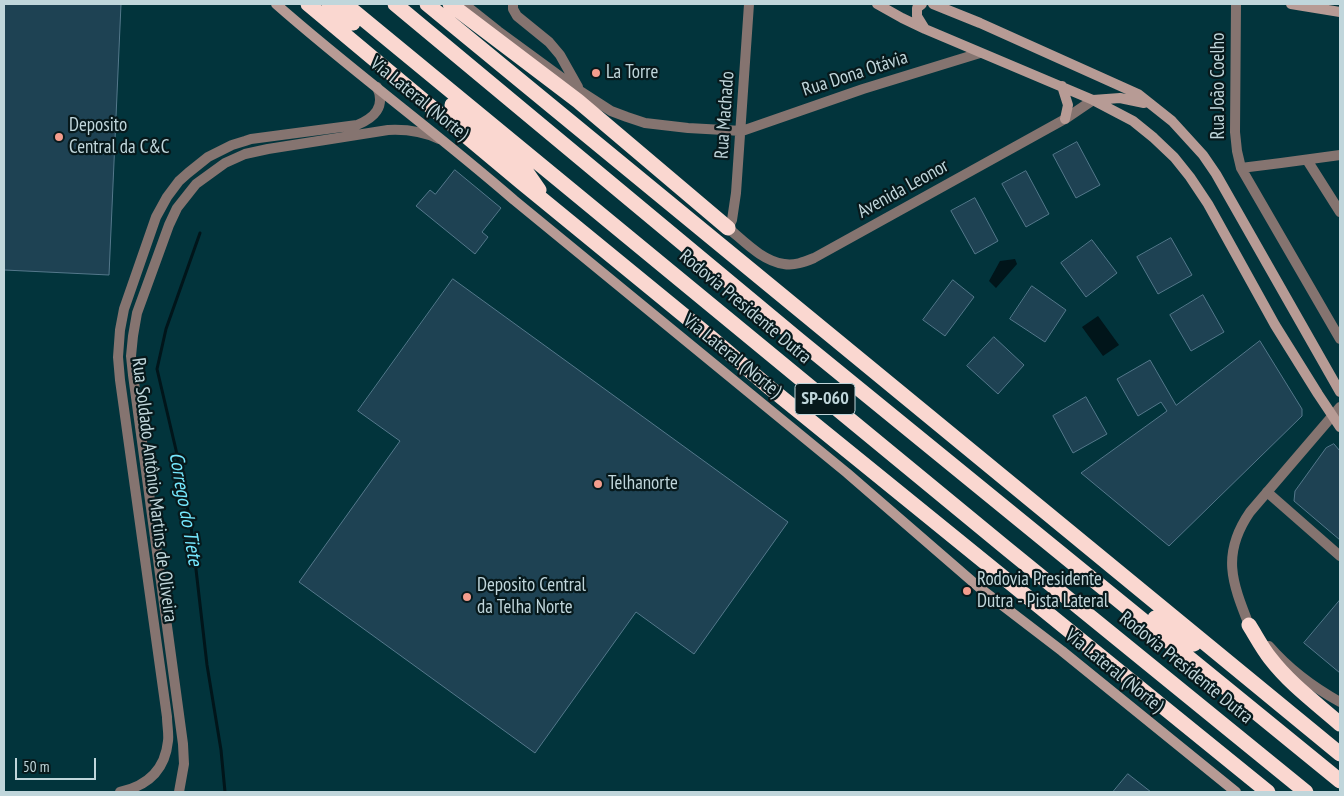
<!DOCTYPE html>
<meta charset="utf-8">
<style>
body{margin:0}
#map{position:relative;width:1344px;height:796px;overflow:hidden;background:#02343c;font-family:"PT Sans Narrow",sans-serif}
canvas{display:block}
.frame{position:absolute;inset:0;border:5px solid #c0d6db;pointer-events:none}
.scale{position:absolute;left:15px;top:758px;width:81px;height:22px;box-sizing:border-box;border:2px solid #c0d6db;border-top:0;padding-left:6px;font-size:15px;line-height:18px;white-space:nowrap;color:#c0d6db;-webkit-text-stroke:4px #07191c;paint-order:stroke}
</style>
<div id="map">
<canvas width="1344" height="796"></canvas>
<div class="frame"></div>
<div class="scale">50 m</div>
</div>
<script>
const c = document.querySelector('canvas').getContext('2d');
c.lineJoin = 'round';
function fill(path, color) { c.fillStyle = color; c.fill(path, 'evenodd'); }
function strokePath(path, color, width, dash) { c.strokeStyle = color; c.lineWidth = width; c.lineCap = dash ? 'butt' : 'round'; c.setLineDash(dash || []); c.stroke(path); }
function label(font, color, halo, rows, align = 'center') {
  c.font = font + ' "PT Sans Narrow",sans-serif'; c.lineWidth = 4.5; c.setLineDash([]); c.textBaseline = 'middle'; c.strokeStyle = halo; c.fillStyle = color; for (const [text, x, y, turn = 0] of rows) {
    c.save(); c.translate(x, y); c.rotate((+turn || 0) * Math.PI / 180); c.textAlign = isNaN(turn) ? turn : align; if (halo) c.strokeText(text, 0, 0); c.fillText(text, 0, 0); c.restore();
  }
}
const water = new Path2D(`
 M1015,259l2,5 -21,24 -7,-7 11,-20z
 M1098,316l21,29 -16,11 -21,-29z`);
const stream = new Path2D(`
 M200,233l-34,96 -9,40 19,81 15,76 16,139 14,85 4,42`);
const building = new Path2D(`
 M4,4h117l-12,271 -105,-5z
 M1077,142l23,43 -24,13 -23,-43z
 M455,170l46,38 -19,24 6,5 -13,17 -59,-48 14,-16 5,4z
 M1026,171l23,43 -23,13 -24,-43z
 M975,198l23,43 -23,13 -24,-43z
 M1171,238l21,37 -34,19 -21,-37z
 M1092,240l25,33 -31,24 -25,-34z
 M453,279l335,243 -94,132 -58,-42 -101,141 -236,-171 101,-141 -42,-30z
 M953,280l21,17 -29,39 -22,-16z
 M1032,286l34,24 -21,32 -35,-23z
 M1203,295l21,37 -33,19 -21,-36z
 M994,337l30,28 -26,29 -31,-28z
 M1260,341l42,68v7l-133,130 -88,-73 86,-62 -6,-9 -23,14 -21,-37 33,-19 26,45z
 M1086,397l21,37 -34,19 -20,-37z
 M1334,444l6,7v89l-46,-39 1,-10 31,-43z
 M1340,600v73l-36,-30z
 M1128,774l23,18h-38z`);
const minor = new Path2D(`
 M1236,4l-1,128 2,19 4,17 99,171
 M1307,160l33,52
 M1241,168l40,-5 59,-8
 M1267,492l73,64
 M1269,646c20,23 44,41 71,56`);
const tertiary = new Path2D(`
 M464,4l34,27 82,60 31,20 16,6 18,6 43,5 54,3 121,-42 117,-36
 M513,4v5l4,7 32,26 11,13 18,32
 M749,4l-13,189 -4,27 -4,8c16,13 34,33 56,36 10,2 20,-2 30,-6l251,-139 28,-19
 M1249,625c-17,-43 -28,-71 1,-113l90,-105
 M120,792c27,-6 45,-21 48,-51 1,-7 -1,-16 -1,-24l-47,-337 -2,-23 2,-27 4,-21 32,-92 11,-20 12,-16 9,-8 20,-16 24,-12 13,-4 6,-2 106,-14c17,-7 29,-18 20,-38
 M179,792l5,-28 -1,-20 -50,-369 -2,-19 2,-20 4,-23 32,-88 8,-17 19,-24 29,-21 20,-9 23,-5 120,-19c19,-1 34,1 51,9`);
const secondary = new Path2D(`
 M276,4c77,68 160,128 238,196l333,273 134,116 81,62 174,141
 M877,4l25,14 23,11 168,71 40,21 21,17 20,19 16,20 18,27 67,121 43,69 22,33
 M922,4l-5,4v8l8,13
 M933,4l47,19 158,71 34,27 31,34 13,19 124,218
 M1291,4l49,8
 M1062,86l6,19 -3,14
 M1093,100l27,-2 24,5`);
const motorway = new Path2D(`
 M308,4l213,178 187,153 62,53 498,404
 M329,4l24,19
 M345,4l661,544 300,244
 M395,4l404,336 541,441
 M427,4l913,750
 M450,4l128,97 150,127
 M452,105l71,62 16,23
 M1155,618l12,9 27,17
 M1249,625c7,11 13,23 21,33 20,26 46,45 70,66`);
const markers = [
 [596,73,5,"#f49d8d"],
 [59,137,5,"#f49d8d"],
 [598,484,5,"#f49d8d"],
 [967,591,5,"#f49d8d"],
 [467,597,5,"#f49d8d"]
];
const shields = [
 [825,399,60]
];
const shieldNames = [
 ["SP-060",825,399]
];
const poiNames = [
 ["La Torre",606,73],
 ["Deposito",69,126],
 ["Central da C&C",69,148],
 ["Telhanorte",608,484],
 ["Rodovia Presidente",977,580],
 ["Dutra - Pista Lateral",977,602],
 ["Deposito Central",477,586],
 ["da Telha Norte",477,608]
];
const streetNames = [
 ["Rua Dona Otávia",855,74,-18],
 ["Rua João Coelho",1219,86,-90],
 ["Via Lateral (Norte)",419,99,39],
 ["Rua Machado",725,115,-86],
 ["Avenida Leonor",903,189,-29],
 ["Rodovia Presidente Dutra",745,307,40],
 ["Via Lateral (Norte)",732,356,39],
 ["Rua Soldado Antônio Martins de Oliveira",154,490,83],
 ["Rodovia Presidente Dutra",1186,668,39],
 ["Via Lateral (Norte)",1114,671,39]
];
const waterNames = [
 ["Corrego do Tiete",185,509,80]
];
fill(water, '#01151a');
strokePath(stream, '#01151a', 3);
fill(building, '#1e4253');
strokePath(building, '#54788b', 1);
strokePath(minor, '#857470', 10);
strokePath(tertiary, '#857470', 10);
strokePath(secondary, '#b79b95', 10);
strokePath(motorway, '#fad7d0', 15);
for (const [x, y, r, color] of markers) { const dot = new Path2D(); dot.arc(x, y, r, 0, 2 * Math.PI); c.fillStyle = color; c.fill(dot); strokePath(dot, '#07191c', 2); }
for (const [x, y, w] of shields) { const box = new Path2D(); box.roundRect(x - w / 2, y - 15.5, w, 31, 4); c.fillStyle = '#07191c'; c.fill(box); strokePath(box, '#c0d6db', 1); }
label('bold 18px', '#c0d6db', null, shieldNames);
label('19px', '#c0d6db', '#07191c', poiNames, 'left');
label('19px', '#c0d6db', '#07191c', streetNames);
label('italic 20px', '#76e9ff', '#07191c', waterNames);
</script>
